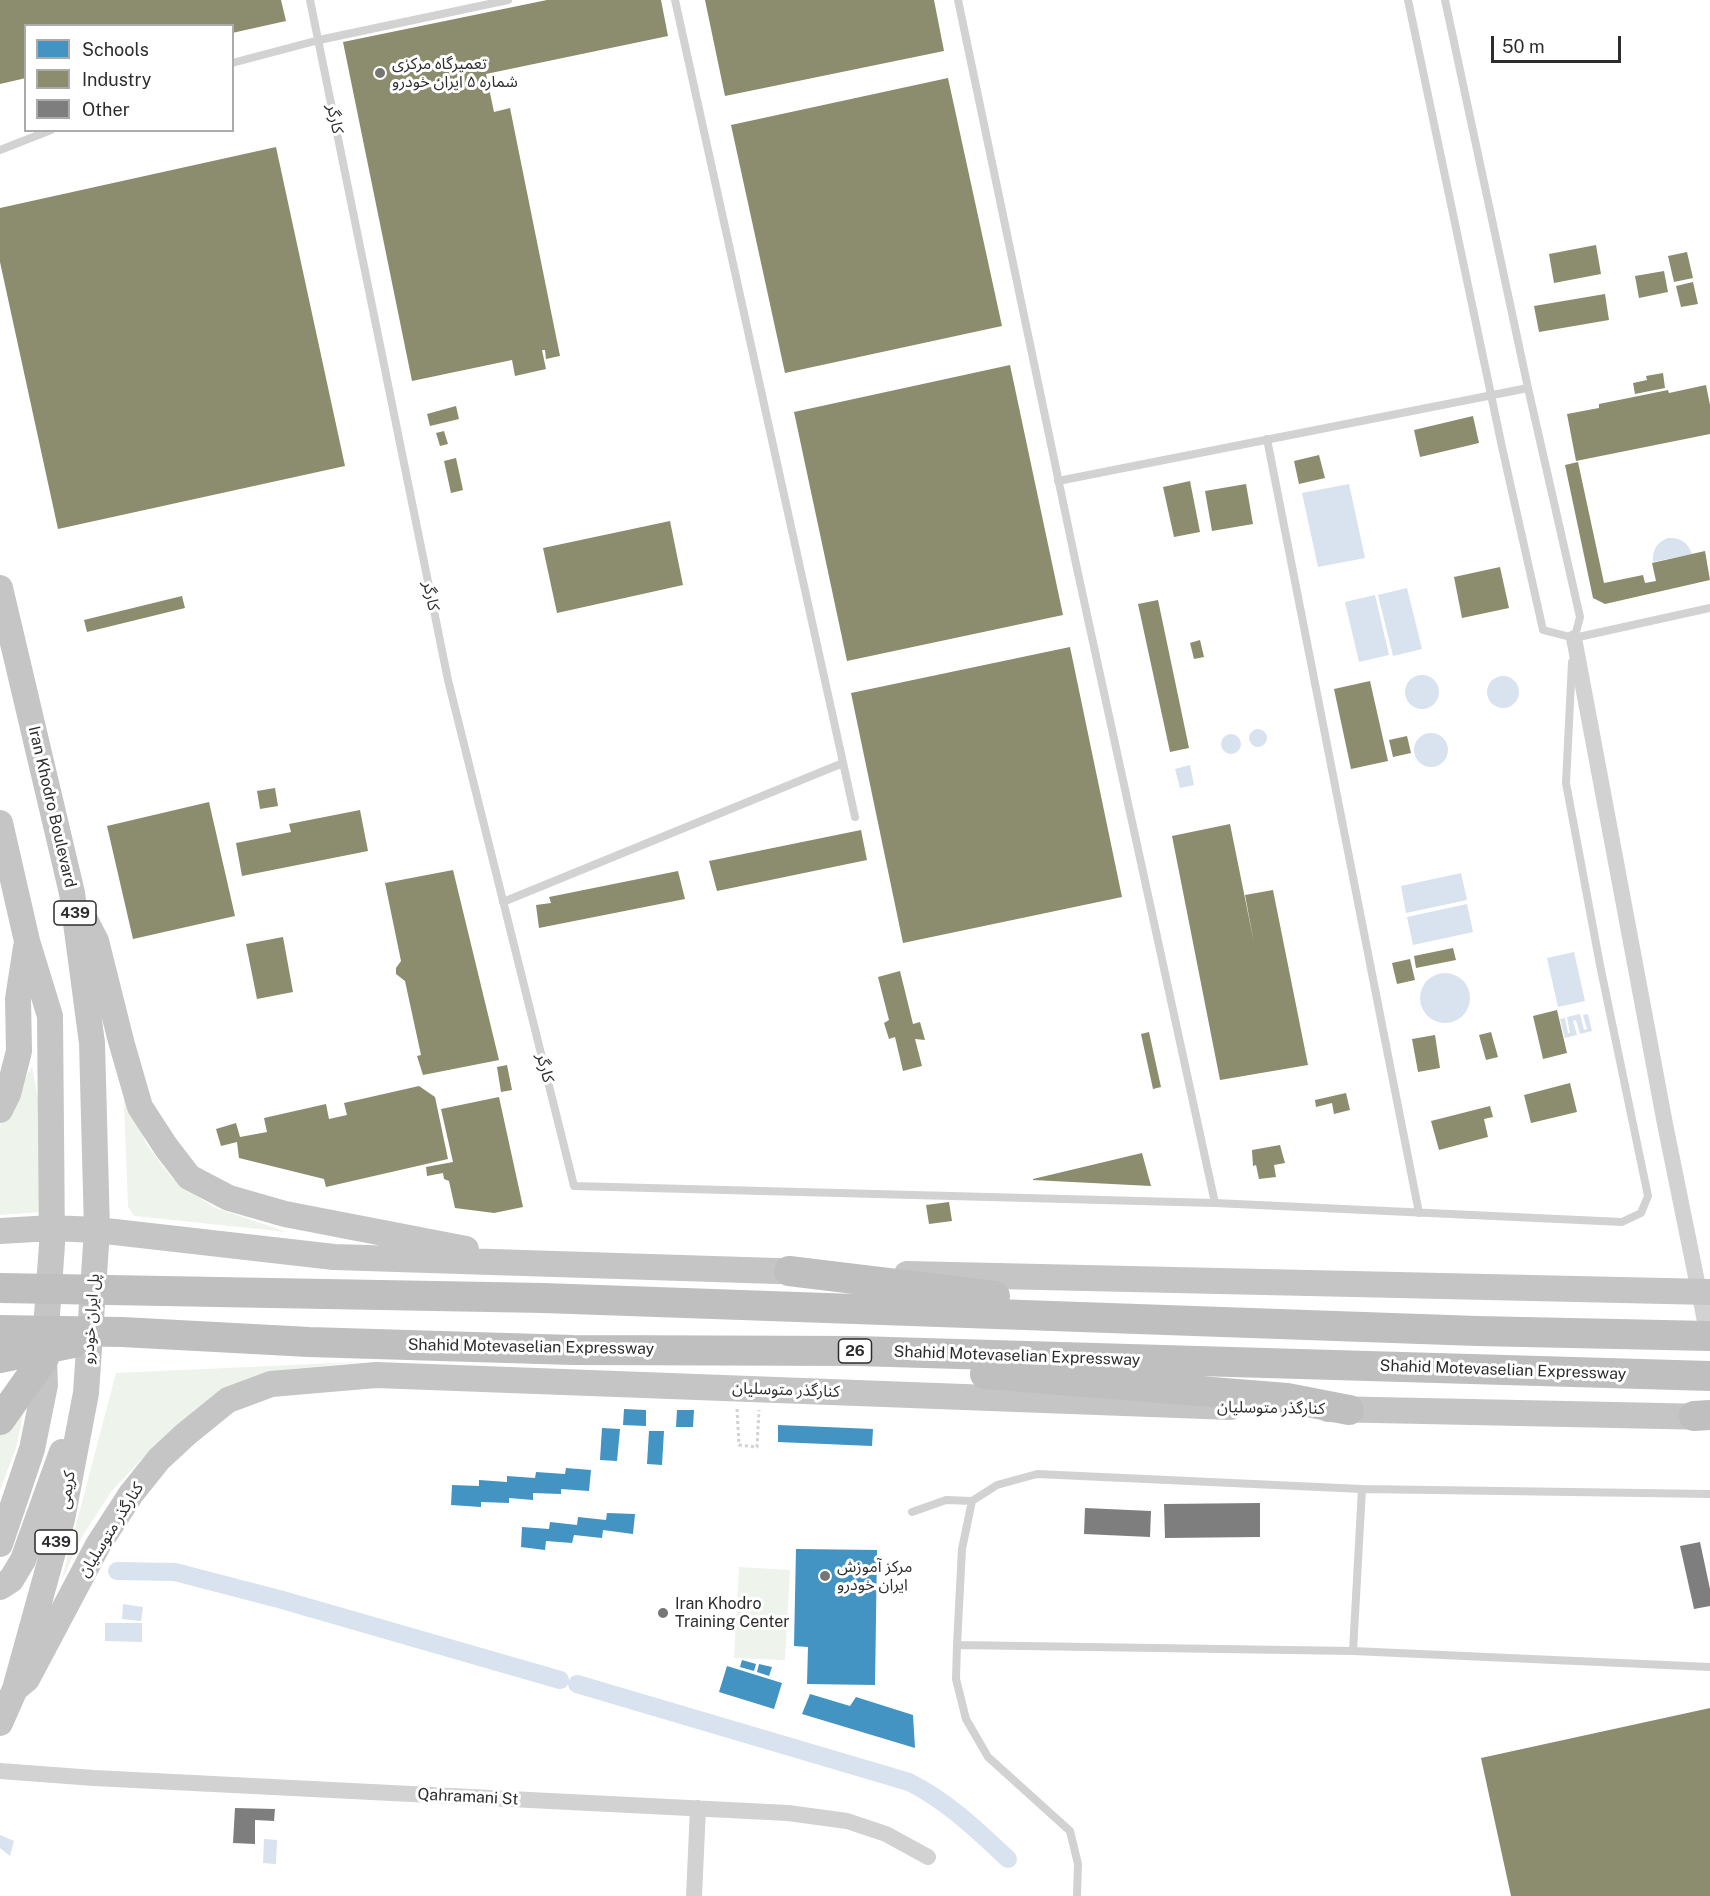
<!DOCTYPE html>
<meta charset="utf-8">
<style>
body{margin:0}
#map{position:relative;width:1710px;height:1896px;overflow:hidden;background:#fff;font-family:"Public Sans",sans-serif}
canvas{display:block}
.legend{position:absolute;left:24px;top:24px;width:210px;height:108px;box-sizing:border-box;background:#fff;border:2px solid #ababab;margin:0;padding:8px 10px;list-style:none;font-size:18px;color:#2d2d2d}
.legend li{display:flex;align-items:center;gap:12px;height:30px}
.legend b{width:30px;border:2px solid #ababab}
.scale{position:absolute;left:1491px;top:36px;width:130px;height:27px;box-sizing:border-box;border:3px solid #2d2d2d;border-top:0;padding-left:8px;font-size:18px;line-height:21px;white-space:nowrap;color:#2d2d2d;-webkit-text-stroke:4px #fff;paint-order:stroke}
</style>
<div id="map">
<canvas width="1710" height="1896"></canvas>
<ul class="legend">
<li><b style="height:16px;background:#4393c3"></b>Schools</li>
<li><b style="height:16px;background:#8c8c6e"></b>Industry</li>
<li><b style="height:16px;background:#7e7e7e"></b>Other</li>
</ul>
<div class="scale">50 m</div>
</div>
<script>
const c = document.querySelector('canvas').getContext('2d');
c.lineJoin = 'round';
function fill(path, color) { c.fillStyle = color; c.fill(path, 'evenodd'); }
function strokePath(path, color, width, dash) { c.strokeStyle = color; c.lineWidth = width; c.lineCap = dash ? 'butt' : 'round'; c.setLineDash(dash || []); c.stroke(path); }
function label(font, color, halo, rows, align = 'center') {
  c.font = font + ' "Public Sans","Noto Sans Arabic",sans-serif'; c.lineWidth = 6; c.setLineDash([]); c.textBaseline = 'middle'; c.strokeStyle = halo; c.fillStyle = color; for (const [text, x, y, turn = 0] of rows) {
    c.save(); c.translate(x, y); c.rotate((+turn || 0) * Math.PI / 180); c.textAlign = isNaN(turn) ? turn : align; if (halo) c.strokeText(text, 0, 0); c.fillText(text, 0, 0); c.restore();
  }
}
const green = new Path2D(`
 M32,1067l7,36 2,109 -41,3v-90l15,-31z
 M123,1077l9,34 15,34 25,33 41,29 74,25 -153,-16 -6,-9z
 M359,1362l-76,8 -103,54 -30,26 -39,42 -29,45 -21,45 55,-209z
 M27,1396l-11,52 -16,42v-60z
 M739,1567l51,3 -5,90 -51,-2z`);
const water = new Path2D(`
 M1349,484l16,74 -47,9 -16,-74z
 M1668,538c12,-1 20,4 24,16l-39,8c-1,-12 4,-20 15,-24z
 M1407,588l15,61 -29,7 -15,-61z
 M1375,595l14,60 -30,7 -14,-60z
 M1405 692a17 17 0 1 1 34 0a17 17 0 1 1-34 0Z
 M1487 692a16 16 0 1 1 32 0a16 16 0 1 1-32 0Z
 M1249 738a9 9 0 1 1 18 0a9 9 0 1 1-18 0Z
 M1414 750a17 17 0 1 1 34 0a17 17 0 1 1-34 0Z
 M1221 744a10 10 0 1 1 20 0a10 10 0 1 1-20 0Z
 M1190,765l4,20 -14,3 -5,-19z
 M1461,873l6,27 -61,13 -5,-27z
 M1467,904l6,28 -60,13 -6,-28z
 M1574,952l11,49 -27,6 -11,-49z
 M1420 998a25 25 0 1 1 50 0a25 25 0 1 1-50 0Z
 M1580,1014l4,16 3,-1 -4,-14 5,-1 4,17 -12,3 -4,-14 -3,1 4,14 -12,3 -5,-19 5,-1 3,15h2l-3,-16z
 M123,1604l20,3 -2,14 -19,-2z
 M105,1623h37v19l-37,-1z
 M0,1835l14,6 -4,15 -10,-8z
 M264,1839l13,1 -1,24 -13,-1z`);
const schools = new Path2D(`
 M624,1409l22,1v16l-23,-1z
 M677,1410h17l-1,17h-17z
 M778,1425l95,4 -1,17 -94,-4z
 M602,1428l18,1 -3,32 -17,-1z
 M649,1431h15l-2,34 -15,-1z
 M566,1468l25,2 -2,21 -28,-2v5l-28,-1v7l-24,-2v5l-28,-1v5l-30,-2 1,-20 27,1v-6l28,2v-6l28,2 1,-6 29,2z
 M607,1513l28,1 -2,20 -30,-4 -1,8 -28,-3 -2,8 -26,-2 -1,9 -24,-3 1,-20 27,2 1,-7 27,3 1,-8 28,3z
 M796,1549l81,1 -2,135 -68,-1 1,-37 -14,-1z
 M742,1660l14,4 -2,7 -14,-4z
 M759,1664l13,3 -3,9 -12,-4z
 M727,1666l55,17 -8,26 -55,-17z
 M810,1694l40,12 6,-9 57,18 2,33 -113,-34z`);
const industry = new Path2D(`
 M0,0h281l5,21 -54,12v-7h-206v52l-26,6z
 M547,0h114l7,36 -182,38 8,38 16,-4 50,248 -14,3 -1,-9h-3l4,19 -31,7 -3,-16 -100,21 -69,-339z
 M705,0h229l10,51 -219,45z
 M948,78l54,248 -217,47 -54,-248z
 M276,147l69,319 -287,63 -58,-267v-54z
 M1596,245l5,29 -47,9 -5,-29z
 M1687,252l6,26 -19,4 -6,-26z
 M1664,271l4,21 -29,6 -4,-22z
 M1693,282l5,22 -17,3 -5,-21z
 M1605,294l4,26 -70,12 -5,-26z
 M1010,365l53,250 -216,46 -53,-249z
 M1663,373l2,15 -30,6 -2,-11 14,-3 -1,-4z
 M1706,385l4,20v29l-134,27 -9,-47 32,-6v-4l69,-14 1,3z
 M456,406l3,13 -29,7 -3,-12z
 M1473,416l6,27 -59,14 -6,-27z
 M444,431l4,13 -8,2 -4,-13z
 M1319,455l6,23 -26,6 -5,-23z
 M456,458l7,32 -12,3 -7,-32z
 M1578,462l26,121 39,-8 2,8 11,-2 -4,-18 53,-12 5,29 -105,24 -12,-6 -28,-133z
 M1190,481l10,51 -26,5 -11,-50z
 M1246,484l7,40 -41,7 -7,-40z
 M670,521l13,64 -126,28 -14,-65z
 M1500,567l9,41 -47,10 -8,-41z
 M182,596l3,12 -98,24 -3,-12z
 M1158,600l31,148 -19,4 -32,-148z
 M1200,640l4,17 -10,2 -4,-16z
 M1070,647l52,250 -219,46 -52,-250z
 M1370,681l18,80 -37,8 -17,-80z
 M1407,736l4,17 -18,4 -4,-17z
 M275,788l3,18 -18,3 -3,-18z
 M209,802l26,114 -102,23 -26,-113z
 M360,810l8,41 -126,25 -6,-33 55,-11 -2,-8z
 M1230,824l24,119 -9,-48 28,-5 35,175 -88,15 -48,-244z
 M861,830l6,30 -150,31 -8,-30z
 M453,870l46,190 -76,15 -6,-19 4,-1 -16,-74 -9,-7v-6l5,-7 -16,-78z
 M678,871l7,28 -146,29 -3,-23 15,-2 -2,-6z
 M283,937l10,55 -36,7 -11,-55z
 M1453,948l3,12 -40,8 -2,-12z
 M1410,959l5,21 -18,4 -5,-21z
 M900,971l13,53 7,-2 5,18 -10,-1 7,27 -19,5 -8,-34 -6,2 -5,-16 5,-3 -11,-43z
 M1557,1010l10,43 -24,6 -10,-43z
 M1149,1032l12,55 -8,2 -12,-55z
 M1491,1032l7,25 -12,3 -7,-25z
 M1435,1035l5,33 -22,4 -6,-33z
 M507,1065l5,25 -11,2 -4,-25z
 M1570,1083l7,29 -46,11 -7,-28z
 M419,1086l16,11 13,62 -122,28 -2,-8 -85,-21 -2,-16 -16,4 -5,-17 20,-6 4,14 27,-5 -3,-14 62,-14 3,15 18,-4 -3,-12z
 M1346,1093l4,17 -16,4 -2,-11 -16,4 -1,-7z
 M499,1097l24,110 -29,6 -39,-5 -6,-27 -5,-2 -1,-6 -16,3 -1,-9 27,-5 -12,-53z
 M1490,1106l3,11 -9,2 4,18 -49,13 -8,-29z
 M1280,1145l5,18 -11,2 2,12 -17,2 -3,-14 -3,1 -1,-16z
 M1142,1153l9,33 -118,-6v-1z
 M949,1202l3,19 -23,3 -3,-19z
 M1710,1708v188h-199l-30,-138z`);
const canal = new Path2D(`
 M117,1571l58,1 100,26
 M279,1599l281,81
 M577,1684l332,98c38,19 68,48 99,77`);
const building = new Path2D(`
 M1260,1503v34l-95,1 -1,-34z
 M1085,1508l66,3 -1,26 -66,-3z
 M1700,1542l10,47v17l-16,3 -14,-63z
 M235,1808l40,1 -1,12 -19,-1v24l-22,-1z`);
const path = new Path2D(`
 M737,1409l2,36 18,2 2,-37`);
const lane = new Path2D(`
 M310,0l138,680 126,506 641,17 407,19 19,-9 7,-17 -48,-231 -34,-182 6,-121
 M675,0l180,817
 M958,0l118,564 139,639
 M1408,0l94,447 41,183 31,8 136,-30
 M1445,0l83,388 52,229 -6,23
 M232,63l87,-23 189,-40
 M0,150l51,-20
 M1267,439l152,774
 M1058,481l470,-93
 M503,902l340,-139
 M912,1512l34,-12 26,1
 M957,1645l396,6 357,16
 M1353,1651l9,-162
 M1077,1896l1,-32 -8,-33 -82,-74 -22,-38 -10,-40 1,-34 5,-96 10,-48 25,-16 40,-11 325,15 348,5`);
const street = new Path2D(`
 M1574,638l91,486 44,217
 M0,1771l94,7 694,35 59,8 39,13 42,23
 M694,1896l4,-88`);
const primary = new Path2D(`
 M0,588l72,305 20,150 5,187 -11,163 -24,126 -47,170 -15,34
 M0,823l27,118 23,75 2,228 -8,114 1,27 -13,64 -32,95
 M82,914l14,27 25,100 19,66 26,40 23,30 40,21 56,16 181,35
 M0,1110l8,-16 11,-43 -1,-52 8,-52
 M0,1231l52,-3 45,2 237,27 474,15
 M907,1274l803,18
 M1328,1409l382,8
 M0,1587l11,-7 12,-20 39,-108
 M15,1689l12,-10 71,-134 33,-51 28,-35 27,-25 42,-34 43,-16 105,-9 855,32`);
const highway = new Path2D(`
 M789,1271l206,25
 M0,1288l543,10 934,33 233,5
 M0,1330l122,2 187,10 264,8 283,1 854,25
 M0,1358l73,-15
 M985,1374l302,24 62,12
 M1694,1416l16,-1
 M0,1420l44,-62`);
const markers = [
 [380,73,6,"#767676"],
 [825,1576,6,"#767676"],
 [663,1613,6,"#767676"]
];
const shields = [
 [75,913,42],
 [855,1351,33],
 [56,1542,42]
];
const shieldNames = [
 ["439",75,913],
 ["26",855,1351],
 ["439",56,1542]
];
const poiNames = [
 ["تعمیرگاه مرکزی",392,64],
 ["شماره ۵ ایران خودرو",392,82],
 ["مرکز آموزش",837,1567],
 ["ایران خودرو",837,1585],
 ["Iran Khodro",675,1604],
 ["Training Center",675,1622]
];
const streetNames = [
 ["کارگر",335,119,79],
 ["کارگر",431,596,79],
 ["Iran Khodro Boulevard",52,807,77],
 ["کارگر",545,1068,76],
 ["پل ایران‌ خودرو",91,1319,-86],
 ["Shahid Motevaselian Expressway",531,1347,1],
 ["Shahid Motevaselian Expressway",1017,1356,2],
 ["Shahid Motevaselian Expressway",1503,1370,2],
 ["کنارگذر متوسلیان",786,1390,2],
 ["کنارگذر متوسلیان",1271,1408,1],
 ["کریمی",67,1490,-81],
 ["کنارگذر متوسلیان",111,1530,-58],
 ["Qahramani St",468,1797,3]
];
fill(green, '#eef3eb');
fill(water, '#d9e2ef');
fill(schools, '#4393c3');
fill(industry, '#8c8c6e');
strokePath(canal, '#d9e2ef', 18);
fill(building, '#7e7e7e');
strokePath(path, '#d2d2d2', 3, [3, 3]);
strokePath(lane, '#d2d2d2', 8);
strokePath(street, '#d2d2d2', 16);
strokePath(primary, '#c5c5c5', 26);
strokePath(highway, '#bfbfbf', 30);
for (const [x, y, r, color] of markers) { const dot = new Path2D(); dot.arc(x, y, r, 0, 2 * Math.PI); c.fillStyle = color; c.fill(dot); strokePath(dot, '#fff', 2); }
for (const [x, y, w] of shields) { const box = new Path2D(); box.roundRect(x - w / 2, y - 12, w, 24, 4.5); c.fillStyle = '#fff'; c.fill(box); strokePath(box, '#2d2d2d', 1.5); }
label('bold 15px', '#2d2d2d', null, shieldNames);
label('16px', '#2d2d2d', '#fff', poiNames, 'left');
label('16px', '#2d2d2d', '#fff', streetNames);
</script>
